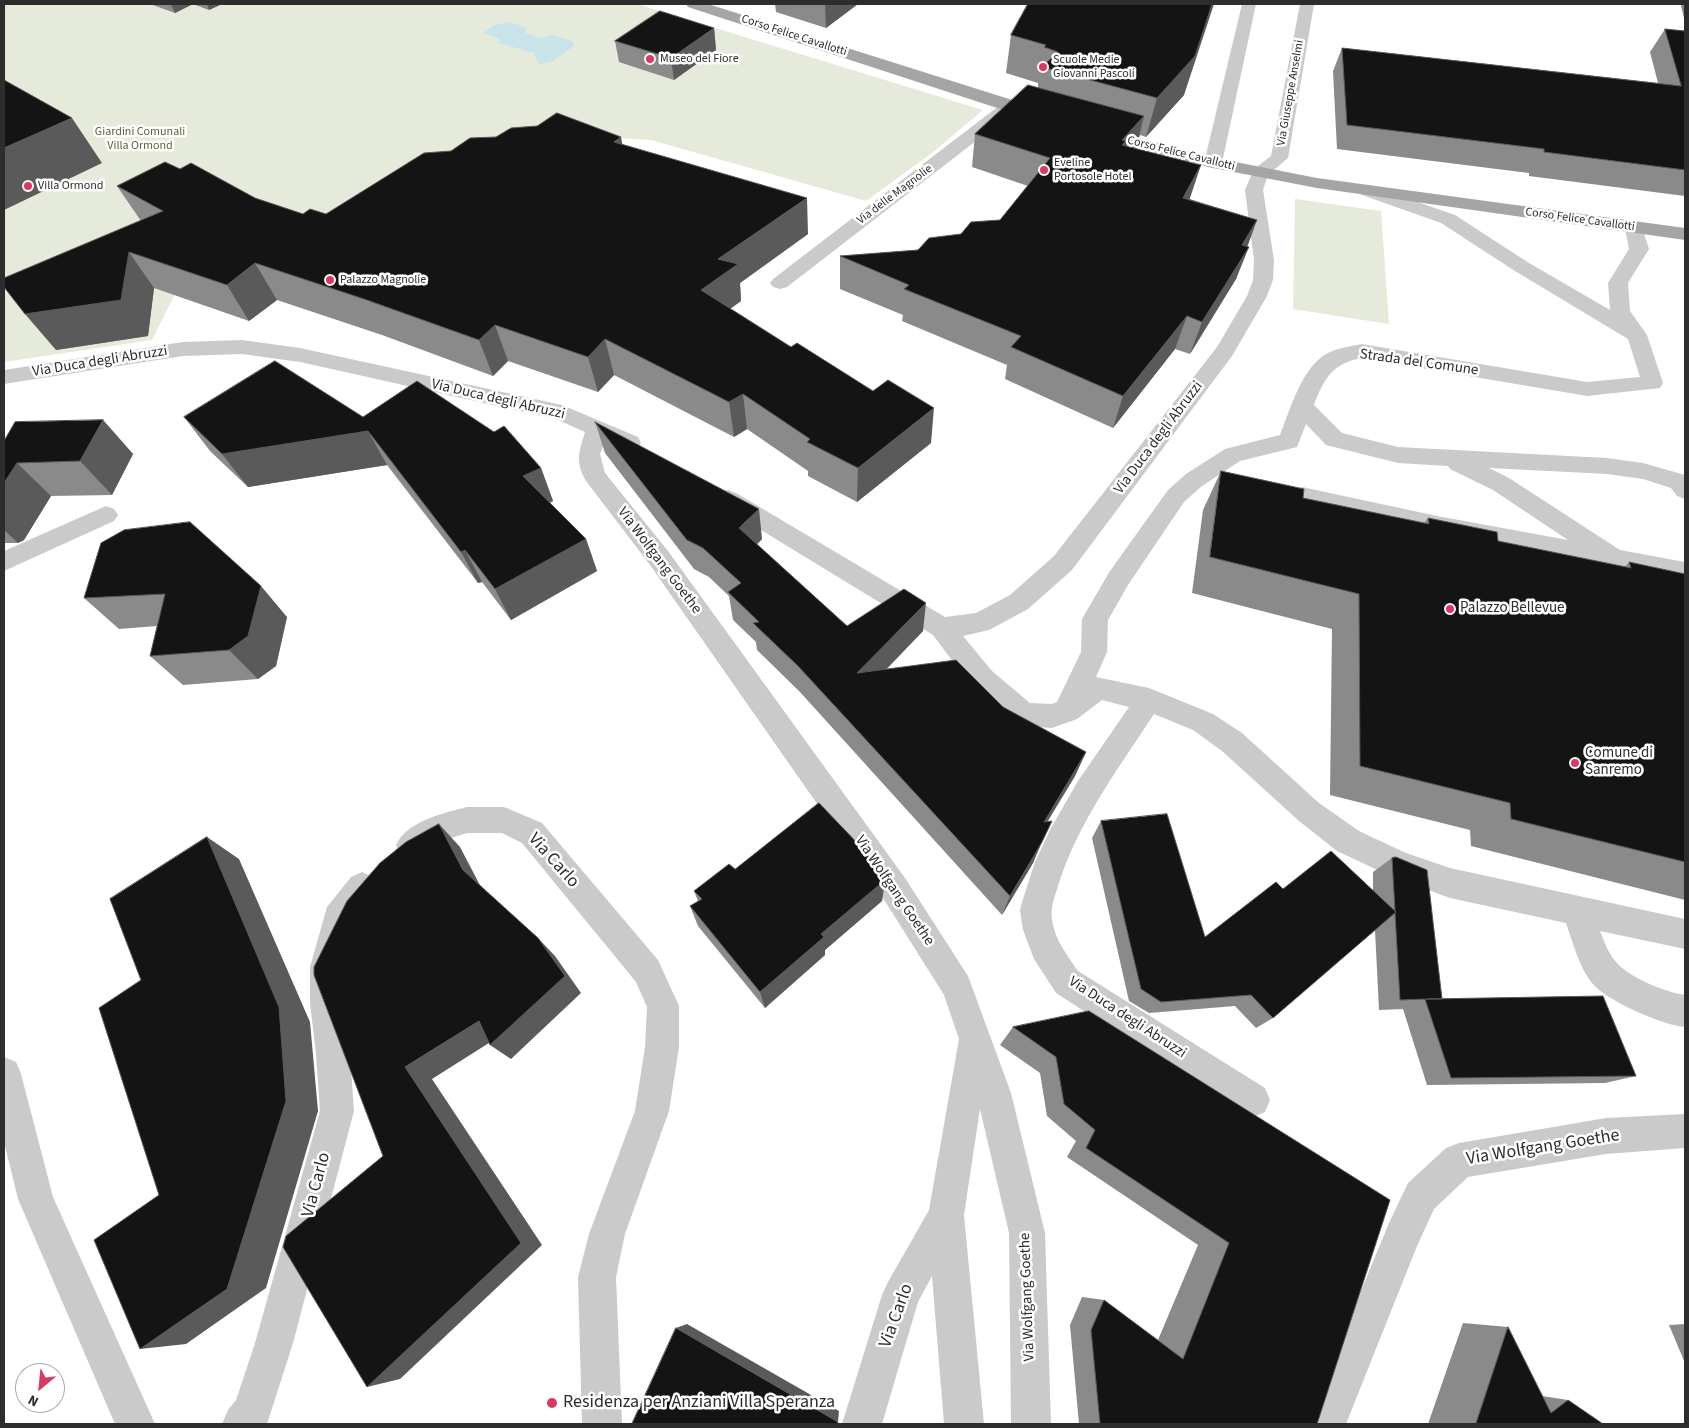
<!DOCTYPE html>
<style>
body{margin:0}
#map{position:relative;width:1689px;height:1428px;overflow:hidden;background:#fff;font-family:"Source Sans 3",sans-serif}
canvas{display:block}
.frame{position:absolute;inset:0;border:5px solid #2d2d2d;pointer-events:none}
.north{position:absolute;left:15px;top:1363px;width:50px;height:50px;box-sizing:border-box;background:#fff;border:1px solid #ababab;border-radius:50%;rotate:208deg;font-size:14px;font-weight:700;line-height:20px;text-align:center;color:#2d2d2d}
.north::after{content:'';display:block;margin:auto;width:18px;height:22px;background:#da3964;clip-path:polygon(50% 0,100% 100%,50% 72%,0 100%)}
</style>
<div id="map">
<canvas width="1689" height="1428"></canvas>
<div class="frame"></div>
<div class="north">N</div>
</div>
<script>
const c = document.querySelector('canvas').getContext('2d');
c.lineJoin = 'round';
function fill(path, color) { c.fillStyle = color; c.fill(path, 'evenodd'); }
function strokePath(path, color, width, dash) { c.strokeStyle = color; c.lineWidth = width; c.lineCap = dash ? 'butt' : 'round'; c.setLineDash(dash || []); c.stroke(path); }
function label(font, color, halo, rows, align = 'center') {
  c.font = font + ' "Source Sans 3",sans-serif'; c.lineWidth = 5; c.setLineDash([]); c.textBaseline = 'middle'; c.strokeStyle = halo; c.fillStyle = color; for (const [text, x, y, turn = 0] of rows) {
    c.save(); c.translate(x, y); c.rotate((+turn || 0) * Math.PI / 180); c.textAlign = isNaN(turn) ? turn : align; if (halo) c.strokeText(text, 0, 0); c.fillText(text, 0, 0); c.restore();
  }
}
const green = new Path2D(`
 M4,4h633l346,106 -51,43 -66,48 -215,-61 -92,-6 -370,132 -37,74 -148,22z
 M1295,199l86,12 8,113 -96,-15z`);
const water = new Path2D(`
 M510,22l17,6 -2,5 16,5 13,-3 18,6 2,5 -21,15 -14,3 -5,-11 -35,-10v-5l-16,-5 12,-8z`);
const minor = new Path2D(`
 M1242,4h14l-34,159 -3,4 -6,1 -6,-1 -3,-4z
 M1300,4h14l-26,154 -20,17 -5,15 11,70 -1,20 -6,16 -35,60 -160,214 -44,39 -39,21 -26,6 29,35 38,32 22,1 5,-2 24,-50 1,-33 4,-7 24,-41 58,-81 18,-16 39,-25 55,-14c10,-25 22,-69 48,-82 10,-5 23,-7 34,-9l225,38 53,-5 -12,-38 -113,-68 -74,-48 -79,-28 -3,-4 3,-4 6,-1 6,1 81,28 74,48 81,47 -2,-27 21,-34 -4,-21 2,-4 7,-2 7,2 8,25 -21,34 2,28 17,24 16,48 -3,5 -73,8 -225,-38c-29,5 -38,20 -48,47l28,28 56,14 209,11 36,5 42,12v24l-8,-3 -6,-8 -28,-9 -36,-5 -118,-6 20,10 111,72 65,12v20l-248,-48 -143,-32 -4,-6 4,-6 8,-3 135,29 131,24 -75,-50 -43,-21 -2,-3 -50,-3 -72,-18 -20,-21 -9,23 -57,14 -38,25 -18,16 -56,83 -20,35 -1,32 -11,25 53,11 64,26 29,19 77,70 40,28 47,22 44,15 235,51v30l-85,-18c4,10 8,22 16,31 14,16 49,30 69,33v32c-21,-1 -80,-27 -93,-44 -13,-16 -19,-40 -26,-60l-116,-25 -62,-23 -51,-24 -38,-30 -77,-70 -29,-21 -39,-16c-36,55 -75,107 -95,169 -4,13 -9,24 -7,37 3,20 15,35 26,51l187,117 5,12 -5,12 -12,5 -12,-5 -185,-119 -22,-34 -11,-29 -3,-20 2,-8 13,-40 16,-34 27,-47 51,-74 -27,-7 -25,19 -25,9 -28,-2 -10,-4 -42,-35 -39,-52 -213,-130 -4,-6 4,-6 8,-3 8,3 209,124 31,-4 34,-18 44,-39 163,-209 30,-51 6,-16 1,-20 -9,-70 9,-21 17,-13z
 M1010,101l6,1 2,4 -2,4 -229,177 -7,2 -7,-2 -3,-4 3,-4 231,-177z
 M242,340l58,8 262,57 76,32 3,6 -3,6 -8,2 -25,-10 -5,13 5,19 63,78 237,327 63,98 43,117 34,140 6,191h-40l-2,-191 -29,-124 -16,106 20,209h-40l-12,-148 -14,26 -36,122h-40l40,-129 6,-13 41,-72 30,-171 -15,-44 -61,-97 -233,-333 -64,-84c-11,-19 -7,-30 -1,-49l-29,-13 -256,-57 -58,-8 -59,2 -179,28v-14l179,-28z
 M106,506l8,3 4,6 -4,6 -110,50v-20z
 M467,807h37l38,16 116,137 21,46v41l-10,64 -44,123 -9,43 6,147h-40l-4,-147 11,-43 46,-123 10,-64 2,-40 -11,-25 -114,-139 -20,-10h-35l-19,6 -37,20 -11,-4 -4,-10c11,-24 48,-32 71,-38z
 M362,872l11,5 4,10 -4,10 -21,28 -10,42v36l8,51 4,57 -61,232 -26,81h-45l6,-14 8,-10 19,-57 65,-232 -4,-57 -6,-51v-36l17,-60 24,-30z
 M4,1057l12,5 5,12 32,123 102,227h-40l-97,-225 -14,-57z
 M1685,1114v34l-79,6 -138,23 -34,32 -17,37 -71,178h-40l83,-201 19,-40 38,-35 13,-5 147,-25z`);
const major = new Path2D(`
 M686,4h22l339,107 2,4 -2,4 -6,1 -50,-14 -303,-99z
 M1102,128l113,30 102,20 368,50v12l-368,-52 -104,-20 -117,-31 -3,-4 3,-4z`);
const wall = new Path2D(`
 M150,4h72l-13,6 -16,-6 -18,9z
 M775,4h83l-32,24 -50,-16z
 M1028,4l156,91 -38,42 -6,-2 -4,14 54,49v1l67,21 -10,26 -11,33 -46,75 -15,-5 -62,79 -108,-49 2,-14 -105,-44 1,-6 -63,-26v-33l78,-6 82,-30 28,-34 -56,-19 3,-33 63,-46v-5l-32,-10 5,-38z
 M1682,4h3v18l-4,-16z
 M714,28l2,22 -42,30 -55,-18 -4,-21z
 M1665,29l20,2v165l-156,-20v-3l-192,-24 -4,-78 9,-23 316,35 -8,-31z
 M622,144l186,90 -68,49 1,18 -11,8 201,134 -74,59 -49,-26v-5l-61,-42 -13,8 -120,-62 -16,17 -90,-31 -15,15 -111,-41 -105,-35 -28,21 -95,-33 -6,48 -92,14 85,-129 -24,-35 63,-17 75,29 48,16h23z
 M184,417h179l178,51 12,33 -4,2 37,36 11,32 -86,49 -29,-38 -4,1 -91,-118 -139,22 -38,-36z
 M103,420l30,34 -21,41 -61,1 -27,44 -6,3h-14v-102z
 M595,422l167,117 -5,5 90,82 76,5 -37,39 117,37 83,45 -11,24 -27,45 -15,42 -31,52 -202,-223 -43,-42 -1,-8 -23,-22 -4,-24 -20,-19 -15,-8 -89,-116z
 M1221,471l82,27 121,25 4,-5 70,23 127,26 4,-5 56,12v326l-214,-54 -1,-16 -140,-35 2,-166 -140,-36 11,-83z
 M101,543l186,74 -11,49 -18,13 -75,6 -33,-29 7,-30 -38,3 -35,-31z
 M1101,821l104,116 78,-48 90,2v-19l19,-14 50,141 194,77 -31,7 -178,2 -24,-76 -24,1 -4,-80 -102,88 -17,10 -21,-22 -86,7 -20,-12 -37,-163z
 M735,869l150,11 -3,21 -57,49v5l-60,53 -67,-82 -8,-20 8,-5 -4,-10z
 M1013,1027l377,173 -73,224h-238l-9,-99 12,-28 22,3 54,40 40,-95 -131,-88 9,-16 -29,-25 -7,-43 -40,-28z
 M1463,1323l45,4 34,69 26,4 35,24h-175z
 M1685,1324v39l-16,-38z`);
const shadedWall = new Path2D(`
 M171,4h22l-18,9z
 M207,4h15l-13,6z
 M825,4h33l-32,24z
 M1212,4h2l-30,91 -38,42 11,-39z
 M714,28l2,22 -42,30 -3,-22z
 M1144,116l-8,33 -18,25 4,-34z
 M72,118l30,45 -98,47v-62z
 M621,137l7,36 -14,-31z
 M1201,165l-11,33 -17,32 10,-32z
 M807,198l1,36 -68,49 1,18 -35,25 -5,-36 17,-31z
 M1257,220l-12,33 -3,-8z
 M1249,247l-13,32 -46,75 12,-32z
 M129,252l25,36 -6,48 -92,14 -31,-36z
 M255,263l22,37 -28,21 -22,-36z
 M1187,316l-12,33 -62,79 10,-32z
 M495,325l13,36 -15,15 -14,-36z
 M605,339l9,36 -16,17 -10,-35z
 M743,394l4,35 -13,8 -5,-35z
 M934,408l-3,35 -74,59 1,-34z
 M103,420l30,34 -21,41 -32,-34z
 M368,431l19,34 -139,22 -26,-33z
 M17,463l34,33 -27,44 -6,3 -14,-13v-47z
 M541,468l12,33 -16,9 -14,-34z
 M759,509l3,30 -18,19 -5,-30z
 M586,539l11,32 -86,49 -16,-31z
 M465,550l17,32 -4,1 -17,-31z
 M261,586l26,31 -11,49 -18,13 -29,-29z
 M926,603l-3,28 -67,69 1,-27z
 M1086,752l-11,24 -41,67 10,-21z
 M439,824l21,23 23,44 -20,-21z
 M207,837l32,22 71,163 8,89 -52,177 -80,56 -46,5z
 M1042,842l-9,21 -31,52 8,-19z
 M885,880l-3,21 -57,49v5l-60,53 -5,-16 61,-58z
 M538,938l17,18 26,37 -70,66 -21,-14z
 M479,1021l21,15 -68,43 110,166 -142,134 -33,8 38,-320z
 M687,1324l152,87 -1,11 -162,-94z`);
const building = new Path2D(`
 M1028,4h184l-17,52 -38,42 -115,-31 16,-15 -14,-5 2,-2 -35,-10z
 M660,11l54,17 -43,30 -56,-17z
 M1665,29l20,2v139l-141,-18v-3l-197,-24 -5,-77 339,38z
 M4,80l68,38 -68,30z
 M1028,85l116,31 -22,24 4,1 -4,4 79,20 -18,33 74,22 -15,25 7,2 -47,75 -15,-6 -64,80 -112,-49 10,-11 -117,-47 5,-4 -69,-29 78,-6 11,-12 32,-4 10,-12 29,-2 50,-62 -75,-24z
 M557,113l64,24 -7,5 193,56 -89,61 20,5 -37,26 90,57 6,-4 76,48 15,-11 46,28 -76,60 -51,-26 3,-3 -67,-45 -14,8 -124,-63 -17,18 -93,-32 -16,15 -115,-41 -109,-36 -28,22 -98,-33 -8,48 -96,14 -21,-27v-9l159,-67 -46,-25 48,-24 15,7 11,-6 64,35 48,16 7,-5 16,5 98,-61 27,-2 19,-13 26,-1 15,-9 26,-2z
 M275,361l88,56 54,-36 77,51 10,-6 37,42 -18,8 63,63 -91,50 -30,-39 -4,2 -93,-121 -146,23 -38,-37z
 M103,420l-23,41 -63,2 -13,20v-42l11,-19z
 M595,422l164,87 -20,19 108,98 57,-37 22,14 -69,70 99,-13 47,47 83,45 -42,70 8,-1 -10,21 -32,54 -212,-230 -45,-43 6,-1 -31,-30 13,-9 -38,-35 -16,-8z
 M1221,471l83,18 -1,9 126,26 -1,-6 69,14 1,9 133,27 -2,-6 56,12v288l-174,-43 -1,-16 -150,-37 -1,-172 -149,-37z
 M190,522l71,64 -13,50 -19,14 -79,6 15,-62 -81,4 17,-55 23,-13z
 M819,803l44,46 22,31 -64,54 3,3 -64,55 -70,-86 12,-7 -8,-8 35,-27 6,5z
 M1167,814l38,123 71,-55 7,7 48,-38 65,61 -123,106 -22,-23 -90,7 -20,-13 -40,-168z
 M439,824l24,46 75,68 27,38 -75,69 -11,-24 -74,46 116,176 -154,144 -84,-140 3,-11 97,-80 -69,-181v-8l33,-66 33,-38 26,-21z
 M207,837l72,170 7,94 -59,188 -87,60 -46,-109 65,-45 -60,-187 42,-28 -31,-81z
 M1396,857l31,13 15,129h-16l177,-3 33,80 -185,2 -26,-79 -25,1 -5,-87 1,-1 -1,-1 -3,-53z
 M1089,1011l301,189 -73,224h-217l-9,-94 13,-30 79,59 46,-116 -143,-95 9,-18 -31,-26 -8,-47 -43,-30z
 M1508,1327l43,86 17,-13 35,24h-127z
 M676,1328l162,94 -1,2h-205z`);
const markers = [
 [650,59,5,"#da3964"],
 [1043,67,5,"#da3964"],
 [1044,170,5,"#da3964"],
 [28,186,5,"#da3964"],
 [330,280,5,"#da3964"],
 [1450,609,5,"#da3964"],
 [1575,763,5,"#da3964"],
 [552,1403,6,"#da3964"]
];
const farStreetnames = [
 ["Corso Felice Cavallotti",794,36,18],
 ["Via Giuseppe Anselmi",1291,93,-80],
 ["Corso Felice Cavallotti",1181,154,14],
 ["Via delle Magnolie",895,195,-37],
 ["Corso Felice Cavallotti",1580,220,8]
];
const farPoinames = [
 ["Museo del Fiore",660,59],
 ["Scuole Medie",1053,60],
 ["Giovanni Pascoli",1053,74],
 ["Eveline",1054,163],
 ["Portosole Hotel",1054,177],
 ["Villa Ormond",38,186],
 ["Palazzo Magnolie",340,280]
];
const farParknames = [
 ["Giardini Comunali",140,132],
 ["Villa Ormond",140,146]
];
const streetNames = [
 ["Via Duca degli Abruzzi",100,362,-9],
 ["Strada del Comune",1419,363,8],
 ["Via Duca degli Abruzzi",498,400,13],
 ["Via Duca degli Abruzzi",1159,438,-53],
 ["Via Wolfgang Goethe",659,561,53],
 ["Via Wolfgang Goethe",894,891,56],
 ["Via Duca degli Abruzzi",1127,1018,33],
 ["Via Wolfgang Goethe",1028,1297,-92]
];
const poiNames = [
 ["Palazzo Bellevue",1460,609],
 ["Comune di",1585,754],
 ["Sanremo",1585,771]
];
const nearStreetnames = [
 ["Via Carlo",553,861,48],
 ["Via Wolfgang Goethe",1543,1148,-9],
 ["Via Carlo",317,1185,-75],
 ["Via Carlo",897,1316,-70]
];
const nearPoinames = [
 ["Residenza per Anziani Villa Speranza",563,1403]
];
fill(green, '#e6eadb');
fill(water, '#c8e3e9');
fill(minor, '#cacaca');
fill(major, '#a5a5a5');
fill(wall, '#8a8a8a');
fill(shadedWall, '#5a5a5a');
fill(building, '#141414');
strokePath(building, '#5a5a5a', 1);
for (const [x, y, r, color] of markers) { const dot = new Path2D(); dot.arc(x, y, r, 0, 2 * Math.PI); c.fillStyle = color; c.fill(dot); strokePath(dot, '#fff', 2); }
label('12px', '#2d2d2d', '#fff', farStreetnames);
label('12px', '#2d2d2d', '#fff', farPoinames, 'left');
label('12px', '#58663d', '#fff', farParknames);
label('15px', '#2d2d2d', '#fff', streetNames);
label('15px', '#2d2d2d', '#fff', poiNames, 'left');
label('18px', '#2d2d2d', '#fff', nearStreetnames);
label('18px', '#2d2d2d', '#fff', nearPoinames, 'left');
</script>
